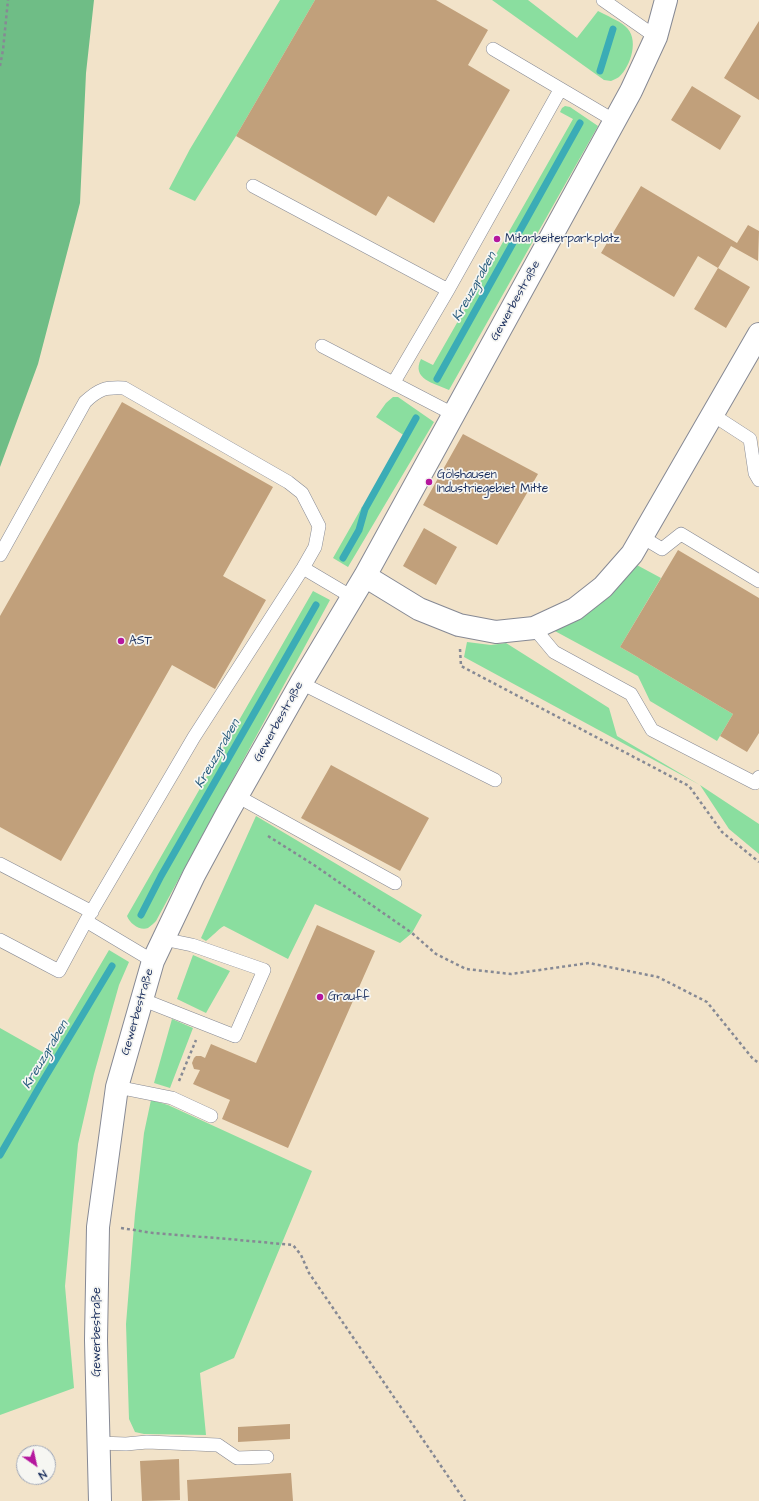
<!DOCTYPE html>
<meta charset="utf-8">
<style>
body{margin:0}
#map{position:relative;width:759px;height:1501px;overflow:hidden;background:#f2e3c9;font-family:"Architects Daughter",sans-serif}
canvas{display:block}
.north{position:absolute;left:16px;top:1445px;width:40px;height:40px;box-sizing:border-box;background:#f6f6f2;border:1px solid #9ea6b7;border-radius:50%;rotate:146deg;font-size:11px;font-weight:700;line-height:16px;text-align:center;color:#1b2f5e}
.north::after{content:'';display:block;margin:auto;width:14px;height:18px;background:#b5179e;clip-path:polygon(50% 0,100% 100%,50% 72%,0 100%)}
</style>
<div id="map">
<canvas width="759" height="1501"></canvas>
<div class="north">N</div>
</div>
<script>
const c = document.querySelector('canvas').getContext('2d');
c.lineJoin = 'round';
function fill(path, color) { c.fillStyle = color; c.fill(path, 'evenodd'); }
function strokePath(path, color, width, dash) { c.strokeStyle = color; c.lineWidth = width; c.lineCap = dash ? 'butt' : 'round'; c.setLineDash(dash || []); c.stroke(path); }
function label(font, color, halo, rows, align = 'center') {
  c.font = font + ' "Architects Daughter",sans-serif'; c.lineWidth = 3.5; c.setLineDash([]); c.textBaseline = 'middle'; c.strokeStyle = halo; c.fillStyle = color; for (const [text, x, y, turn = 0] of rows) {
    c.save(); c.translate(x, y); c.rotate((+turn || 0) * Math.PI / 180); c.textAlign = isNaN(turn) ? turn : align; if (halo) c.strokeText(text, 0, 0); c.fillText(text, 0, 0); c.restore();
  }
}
const green = new Path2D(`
 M280,0h35l-79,136 -41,65 -26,-12 21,-40z
 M492,0h36l49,38 21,-27c9,5 20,9 27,15 15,12 6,40 -6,51 -2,1 -5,3 -8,4l-7,-1z
 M565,106l5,1 28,19 -149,264c-15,-7 -38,-11 -28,-31l12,6 140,-246 -13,-7 2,-4z
 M393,397h5l36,25 -86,145 -15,-9 29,-51 3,2 40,-73 -29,-19 10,-14z
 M635,564l26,14 -41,69 113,67 -16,27 -67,-40 -12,-25 -85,-46z
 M313,591l17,9 -174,321c-2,2 -5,5 -8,7 -8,3 -18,-4 -21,-12z
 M467,642l24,3 15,-2 103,65 8,28 83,49 59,39v30l-30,-25 -29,-44 -236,-128z
 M256,816l166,99 -10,18 -12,10 -85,-39 -27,55 -64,-33c-7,4 -11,10 -18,15l-5,-3z
 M109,950l20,12 -10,23 -25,89 -16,70 -13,142 9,102 -74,27v-387l46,26 15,-22z
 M193,955l37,16 -24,42 -29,-14z
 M172,1019l21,9 -23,60 -16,-5z
 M151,1100l17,5 144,66 -78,187 -34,15 6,62 -62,-1 -9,-2 -6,-13 -3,-95 9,-110 9,-81z`);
const forest = new Path2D(`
 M0,0h94l-8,73 -6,130 -42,161 -38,103z`);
const stream = new Path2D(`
 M600,71l13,-42
 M437,379l143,-256
 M343,558l16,-28 6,-21 51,-91
 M141,915l20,-39 155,-271
 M0,1155l41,-71 71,-118`);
const building = new Path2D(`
 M315,0h121l52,30 -20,35 42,25 -76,133 -46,-27 -12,20 -140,-80z
 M759,21v79l-35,-22z
 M692,86l49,30 -21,34 -49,-30z
 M641,186l96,57 11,-18 11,6 -1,30 -27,-15 -13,22 -20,-12 -24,41 -73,-44z
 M718,268l32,19 -24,41 -32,-19z
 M122,402l151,85 -50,89 43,24 -51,89 -43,-24 -111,196 -61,-34v-211z
 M463,434l75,40 -41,71 -74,-40z
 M424,528l33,19 -21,38 -33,-19z
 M678,550l81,48v135l-12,19 -27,-16 13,-22 -113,-67z
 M331,765l98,53 -29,53 -99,-53z
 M317,925l58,26 -87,197 -66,-29 8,-19 -37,-16 7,-14 -6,-1 -2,-6 2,-5 2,-2h5l4,2 6,-14 45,19z
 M290,1424v15l-52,3v-15z
 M179,1459l1,41 -38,1 -2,-40z
 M291,1473l2,28h-105l-1,-21z`);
const path = new Path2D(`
 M0,66l3,-16 5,-50
 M460,649l1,17 228,120 33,46 37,30
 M268,836l46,29 98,68 24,21 30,15 45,5 78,-11 69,14 49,25 46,57 6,4
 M179,1081l17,-41
 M121,1228l32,5 75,6 65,6 8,10 8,18 156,228`);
const lane = new Path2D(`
 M603,0l53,37
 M493,49l122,72
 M253,186l195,104
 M322,346l131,68
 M394,382l54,-92 112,-200
 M713,415l37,24 5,34 4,7
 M642,537l20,12 19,-15 78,47
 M0,555l85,-153c14,-13 20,-15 39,-14l164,94 14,11 17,33 -4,21 -12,21 -109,169 -108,184 67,40
 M303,568l49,29
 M534,628l20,24 77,42 21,36 103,53 4,-6
 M301,683l194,97
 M237,796l158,87
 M0,864l92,48
 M0,940l59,31 27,-50
 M141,999l94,37 29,-66 -72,-25 -29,-6
 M117,1087l55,11 39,18
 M99,1443l27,1 21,-2 71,3 19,13 30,-1`);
const street = new Path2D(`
 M365,576l54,33 40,16 37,7 38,-4 41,-19 28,-22 29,-33 127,-220
 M100,1501l-4,-161 2,-113 19,-140 36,-126 41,-86 34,-63 73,-129 64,-107 266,-485 25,-54 10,-37`);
const markers = [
 [497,239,4,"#b5179e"],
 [429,482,4,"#b5179e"],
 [121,641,4,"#b5179e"],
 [320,997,4,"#b5179e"]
];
const poiNames = [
 ["Mitarbeiterparkplatz",505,239],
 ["Gölshausen",437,475],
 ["Industriegebiet Mitte",437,489],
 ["AST",129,641],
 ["Grauff",328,997]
];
const streetNames = [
 ["Gewerbestraße",516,301,-61],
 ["Gewerbestraße",279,722,-61],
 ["Gewerbestraße",138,1012,-74],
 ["Gewerbestraße",97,1332,-90]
];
const waterNames = [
 ["Kreuzgraben",475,287,-61],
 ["Kreuzgraben",218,754,-60],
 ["Kreuzgraben",46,1055,-59]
];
fill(green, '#8ade9f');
fill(forest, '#6fbd86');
strokePath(stream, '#3bacb6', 7);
fill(building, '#c1a07b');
strokePath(lane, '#868994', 14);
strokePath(street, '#868994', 24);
strokePath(path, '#868994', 2.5, [3, 3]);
strokePath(lane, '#fff', 13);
strokePath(street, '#fff', 22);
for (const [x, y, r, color] of markers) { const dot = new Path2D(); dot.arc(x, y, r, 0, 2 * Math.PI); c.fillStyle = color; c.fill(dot); strokePath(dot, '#f6f6f2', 1.5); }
label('12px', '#1b2f5e', '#f6f6f2', poiNames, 'left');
label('12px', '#1b2f5e', '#f6f6f2', streetNames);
label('italic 13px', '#265b7d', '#f6f6f2', waterNames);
</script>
